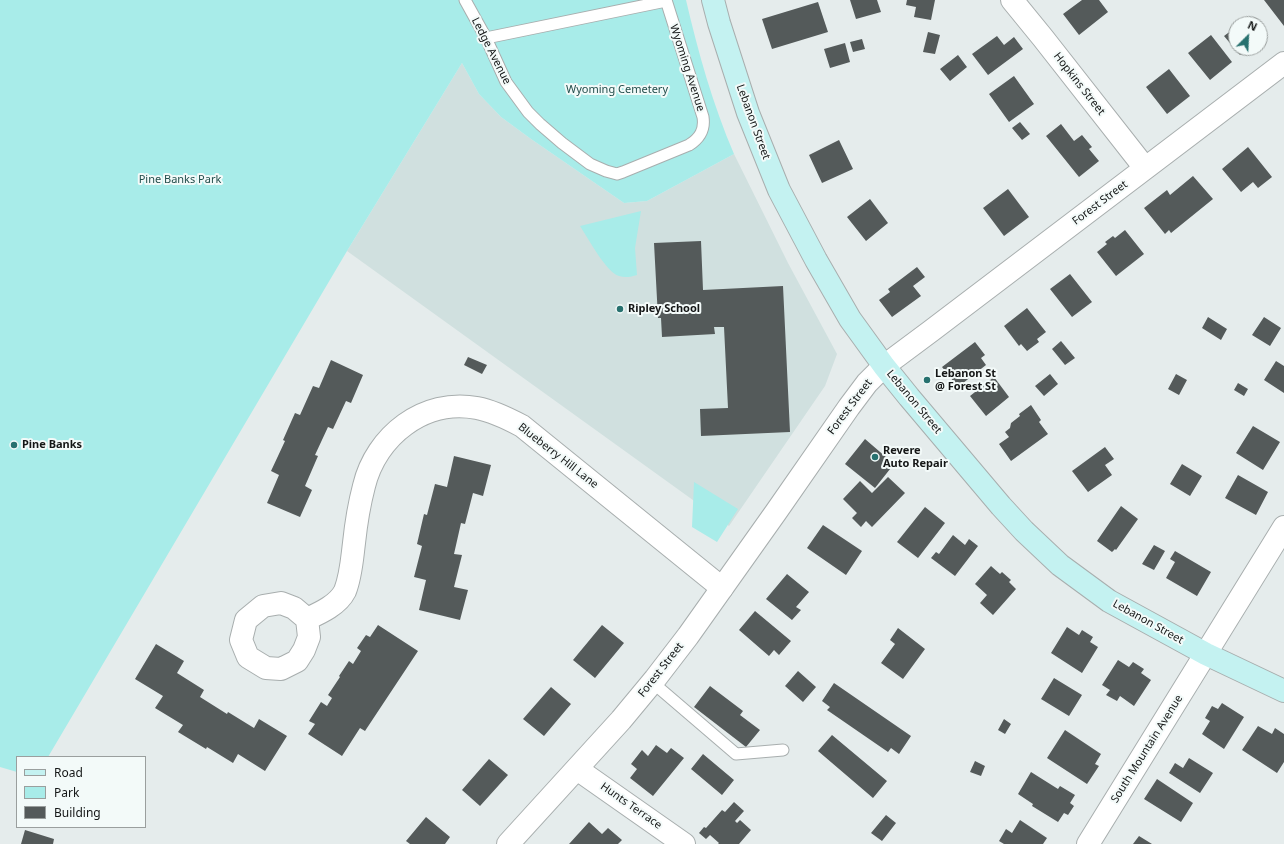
<!DOCTYPE html>
<style>
body{margin:0}
#map{position:relative;width:1284px;height:844px;overflow:hidden;background:#e5ecec;font-family:"Noto Sans",sans-serif}
canvas{display:block}
.legend{position:absolute;left:16px;top:756px;width:130px;height:72px;box-sizing:border-box;background:#f3faf9;border:1px solid #9a9f9e;margin:0;padding:5px 7px;list-style:none;font-size:12px;color:#141616}
.legend li{display:flex;align-items:center;gap:8px;height:20px}
.legend b{width:20px;border:1px solid #9a9f9e}
.north{position:absolute;left:1228px;top:16px;width:40px;height:40px;box-sizing:border-box;background:#f3faf9;border:1px solid #9a9f9e;border-radius:50%;rotate:24deg;font-size:11px;font-weight:700;line-height:16px;text-align:center;color:#141616}
.north::after{content:'';display:block;margin:auto;width:14px;height:18px;background:#27716f;clip-path:polygon(50% 0,100% 100%,50% 72%,0 100%)}
</style>
<div id="map">
<canvas width="1284" height="844"></canvas>
<ul class="legend">
<li><b style="height:5px;background:#c4f2f1"></b>Road</li>
<li><b style="height:11px;background:#a8ece9"></b>Park</li>
<li><b style="height:11px;background:#545a5a"></b>Building</li>
</ul>
<div class="north">N</div>
</div>
<script>
const c = document.querySelector('canvas').getContext('2d');
c.lineJoin = 'round';
function fill(path, color) { c.fillStyle = color; c.fill(path, 'evenodd'); }
function strokePath(path, color, width, dash) { c.strokeStyle = color; c.lineWidth = width; c.lineCap = dash ? 'butt' : 'round'; c.setLineDash(dash || []); c.stroke(path); }
function label(font, color, halo, rows, align = 'center') {
  c.font = font + ' "Noto Sans",sans-serif'; c.lineWidth = 4; c.setLineDash([]); c.textBaseline = 'middle'; c.strokeStyle = halo; c.fillStyle = color; for (const [text, x, y, turn = 0] of rows) {
    c.save(); c.translate(x, y); c.rotate((+turn || 0) * Math.PI / 180); c.textAlign = isNaN(turn) ? turn : align; if (halo) c.strokeText(text, 0, 0); c.fillText(text, 0, 0); c.restore();
  }
}
const built = new Path2D(`
 M462,63l17,31 22,23 30,22 93,64 23,-2 87,-47 54,109 49,91 -12,32 -96,140 -382,-275z`);
const green = new Path2D(`
 M0,0h686c12,52 27,105 48,154l-87,47 -23,2 -93,-64 -30,-22 -22,-23 -17,-31 -115,188 -299,506h-31v15l-17,-5z
 M641,211l-6,37 2,27c-6,2 -12,3 -18,1 -13,-4 -31,-38 -39,-50z
 M694,482l44,27 -21,33 -25,-15z`);
const building = new Path2D(`
 M850,0h27l4,12 -25,7z
 M907,0h28l-4,20 -17,-3 2,-10 -10,-2z
 M1082,0h17l9,12 -29,23 -16,-21z
 M1264,0h20v26z
 M818,2l10,30 -56,17 -10,-30z
 M1236,27v21h13l-9,7 -16,-19z
 M928,32l12,3 -5,19 -12,-2z
 M1211,35l21,27 -22,18 -22,-27z
 M997,36l7,9 10,-8 9,12 -35,26 -16,-21z
 M862,39l3,10 -12,3 -3,-10z
 M845,43l5,19 -20,6 -6,-19z
 M958,55l9,12 -17,14 -10,-12z
 M1169,69l21,27 -23,18 -21,-27z
 M1014,76l20,28 -25,18 -20,-28z
 M1020,122l10,12 -8,6 -10,-12z
 M1061,124l13,17 8,-6 10,12 -3,2 10,12 -20,16 -33,-41z
 M839,140l14,29 -31,14 -13,-28z
 M1248,147l24,30 -14,11 -5,-6 -12,10 -19,-23z
 M1193,176l20,23 -42,34 -2,-3 -4,4 -21,-26 23,-18 3,5z
 M1008,189l21,28 -25,19 -21,-28z
 M870,199l18,24 -22,18 -19,-24z
 M1125,230l19,24 -28,22 -19,-24 10,-8 -2,-2 8,-6 2,2z
 M701,241l2,49 80,-4 7,146 -89,4 -1,-27 28,-1 -4,-81h-10l1,7 -53,3 -1,-19h-3l-4,-75z
 M917,267l8,10 -12,9 8,10 -29,21 -13,-17 11,-8 -2,-3z
 M1070,274l22,28 -20,15 -22,-28z
 M1027,308l19,24 -9,7 2,3 -12,9 -6,-7 -2,2 -15,-20z
 M1208,317l19,12 -6,11 -19,-12z
 M1264,317l17,11 -11,18 -18,-11z
 M1061,341l14,17 -10,7 -13,-16z
 M975,342l10,13 -4,3 5,7 -28,22 -16,-20z
 M468,357l19,8 -5,9 -18,-9z
 M331,360l32,15 -12,28 -5,-2 -13,28 -5,-2 -13,28 3,1 -13,30 7,4 -12,27 -33,-14 12,-28 -8,-4 14,-30 -2,-1 12,-27 5,2 13,-29 6,2z
 M1276,361l8,5v27l-20,-13z
 M1050,374l8,10 -14,12 -9,-10z
 M1176,374l11,6 -8,15 -11,-6z
 M994,377l15,20 -23,19 -16,-20z
 M1238,383l10,6 -4,7 -10,-6z
 M1031,405l10,15 -2,2 9,12 -37,27 -12,-17 10,-7 -4,-5 5,-4 1,-5 9,-7 -1,-2z
 M1253,426l27,16 -17,28 -27,-17z
 M865,439l29,25 -19,24 -30,-24z
 M1105,447l9,12 -9,6 7,10 -24,17 -16,-21z
 M454,456l37,9 -8,31 -10,-3 -8,31 -4,-1 -7,31 8,1 -8,32 14,3 -8,30 -41,-10 7,-30 -12,-3 8,-31 -5,-2 7,-30 3,1 8,-31 12,3z
 M1182,464l20,12 -12,20 -20,-12z
 M1238,475l30,17 -12,23 -31,-17z
 M888,477l17,16 -33,34 -6,-6 -5,6 -9,-9 5,-5 -14,-14 17,-18 12,12z
 M1121,506l17,13 -22,31 -1,-1 -3,3 -15,-11z
 M925,507l20,16 -27,35 -21,-16z
 M823,525l39,26 -16,24 -39,-27z
 M953,535l12,10 4,-6 9,7 -23,30 -24,-18 5,-6 3,2z
 M1154,545l11,6 -11,19 -12,-6z
 M1175,551l36,21 -14,24 -31,-18 9,-16 -5,-3z
 M991,566l9,8 2,-2 9,8 -2,2 7,7 -23,26 -13,-12 7,-8 -12,-11z
 M787,574l22,18 -13,15 5,3 -9,10 -26,-21z
 M755,611l36,30 -12,14 -5,-5 -5,6 -30,-26z
 M378,625l40,26 -53,80 -5,-3 -18,28 -34,-22 7,-10 -6,-3 12,-19 6,4 5,-8 -4,-3 12,-18 -1,-1 10,-15 4,3 8,-13 -4,-3 9,-13 4,2z
 M602,625l22,18 -29,35 -22,-18z
 M1067,627l12,8 3,-5 11,7 -3,5 8,5 -16,26 -31,-20z
 M898,628l27,21 -22,30 -22,-16 14,-19 -5,-4z
 M156,644l28,17 -7,12 27,17 -4,7 27,17 1,-2 26,16 5,-9 28,17 -22,35 -27,-17 -5,9 -26,-16 -1,2 -28,-17 5,-7 -28,-17 8,-12 -28,-17z
 M1118,660l11,7 4,-5 11,7 -3,4 10,7 -17,26 -14,-10 -3,5 -11,-6 4,-5 -8,-5z
 M798,671l18,16 -13,15 -18,-16z
 M1054,678l28,17 -13,21 -28,-17z
 M834,683l77,53 -12,18 -8,-6 -3,4 -61,-42 3,-3 -8,-6z
 M710,686l33,25 -3,4 20,15 -14,17 -52,-40z
 M551,687l20,17 -27,32 -21,-17z
 M1222,703l22,14 -20,32 -22,-15 8,-13 -5,-3 7,-12 6,3z
 M1004,719l7,5 -6,10 -7,-4z
 M1258,726l14,8 3,-6 9,6v28l-7,11 -35,-23z
 M1065,730l36,24 -6,10 4,2 -12,18 -40,-26z
 M832,735l55,46 -14,17 -55,-47z
 M656,745l11,8 4,-5 13,10 -31,38 -23,-18 7,-9 -6,-5 11,-14 6,6z
 M703,754l31,26 -12,15 -31,-26z
 M1189,758l24,15 -13,20 -31,-20 6,-10 8,5z
 M489,759l19,16 -28,31 -18,-16z
 M975,761l10,5 -4,10 -11,-4z
 M1031,772l27,17 2,-3 15,9 -5,8 4,3 -6,9 -4,-2 -6,9 -26,-16 1,-2 -15,-10z
 M1157,779l36,24 -12,19 -37,-23z
 M734,802l10,9 -9,10 2,2 3,-3 11,10 -12,14h-21l1,-1 -9,-8 -4,4 -7,-6 5,-6 2,1 16,-18 3,2z
 M886,815l10,8 -14,18 -11,-8z
 M426,817l24,20 -5,7h-35l-4,-3z
 M1020,820l27,18 -4,6h-39l-5,-3 7,-12 6,4z
 M589,822l13,12 6,-6 14,12 -4,4h-49z
 M25,830l29,9 -1,5h-32z
 M1139,836l13,8h-19z`);
const service = new Path2D(`
 M465,0l21,38 20,44 22,30 12,12 22,19 28,21 16,7 11,3 6,-2 66,-27c11,-7 16,-15 14,-28l-37,-117
 M486,38l180,-37
 M652,682l84,72 47,-4`);
const minor = new Path2D(`
 M1012,0l31,38 102,130
 M884,366l47,-35 353,-268
 M281,603l13,5 13,11 2,18 -5,13 -7,11 -16,8 -15,-1 -18,-11 -7,-17 5,-20 17,-14z
 M307,619c13,-6 31,-14 38,-28 6,-15 7,-32 9,-48 2,-19 5,-38 10,-57 12,-50 60,-88 113,-78 16,3 30,10 45,18l200,162
 M577,769l107,75
 M1088,844l196,-317`);
const tertiary = new Path2D(`
 M508,844l113,-124 34,-41 33,-43 88,-124 73,-105 18,-24 17,-17`);
const secondary = new Path2D(`
 M713,0l6,23 29,90 31,77 37,70 34,59 34,47 25,31 92,109 23,25 36,34 49,36 97,53 78,37`);
const markers = [
 [620,309,4,"#27716f"],
 [927,380,4,"#27716f"],
 [14,445,4,"#27716f"],
 [875,457,4,"#27716f"]
];
const streetNames = [
 ["Ledge Avenue",491,51,63],
 ["Wyoming Avenue",687,68,72],
 ["Hopkins Street",1079,84,52],
 ["Lebanon Street",753,122,70],
 ["Forest Street",1100,203,-37],
 ["Lebanon Street",914,402,50],
 ["Forest Street",850,407,-53],
 ["Blueberry Hill Lane",558,456,38],
 ["Lebanon Street",1148,622,29],
 ["Forest Street",661,670,-52],
 ["South Mountain Avenue",1147,749,-58],
 ["Hunts Terrace",631,806,35]
];
const parkNames = [
 ["Wyoming Cemetery",617,90],
 ["Pine Banks Park",180,180]
];
const poiNames = [
 ["Ripley School",628,309],
 ["Lebanon St",935,374],
 ["@ Forest St",935,387],
 ["Pine Banks",22,445],
 ["Revere",883,451],
 ["Auto Repair",883,464]
];
fill(built, '#d0e0df');
fill(green, '#a8ece9');
fill(building, '#545a5a');
strokePath(service, '#a8aeae', 13);
strokePath(minor, '#a8aeae', 24);
strokePath(tertiary, '#a8aeae', 24);
strokePath(secondary, '#a8aeae', 24);
strokePath(service, '#fff', 11);
strokePath(minor, '#fff', 22);
strokePath(tertiary, '#fff', 22);
strokePath(secondary, '#c4f2f1', 22);
for (const [x, y, r, color] of markers) { const dot = new Path2D(); dot.arc(x, y, r, 0, 2 * Math.PI); c.fillStyle = color; c.fill(dot); strokePath(dot, '#f3faf9', 1.5); }
label('11px', '#141616', '#f3faf9', streetNames);
label('11px', '#234e4c', '#f3faf9', parkNames);
label('bold 11px', '#141616', '#f3faf9', poiNames, 'left');
</script>
